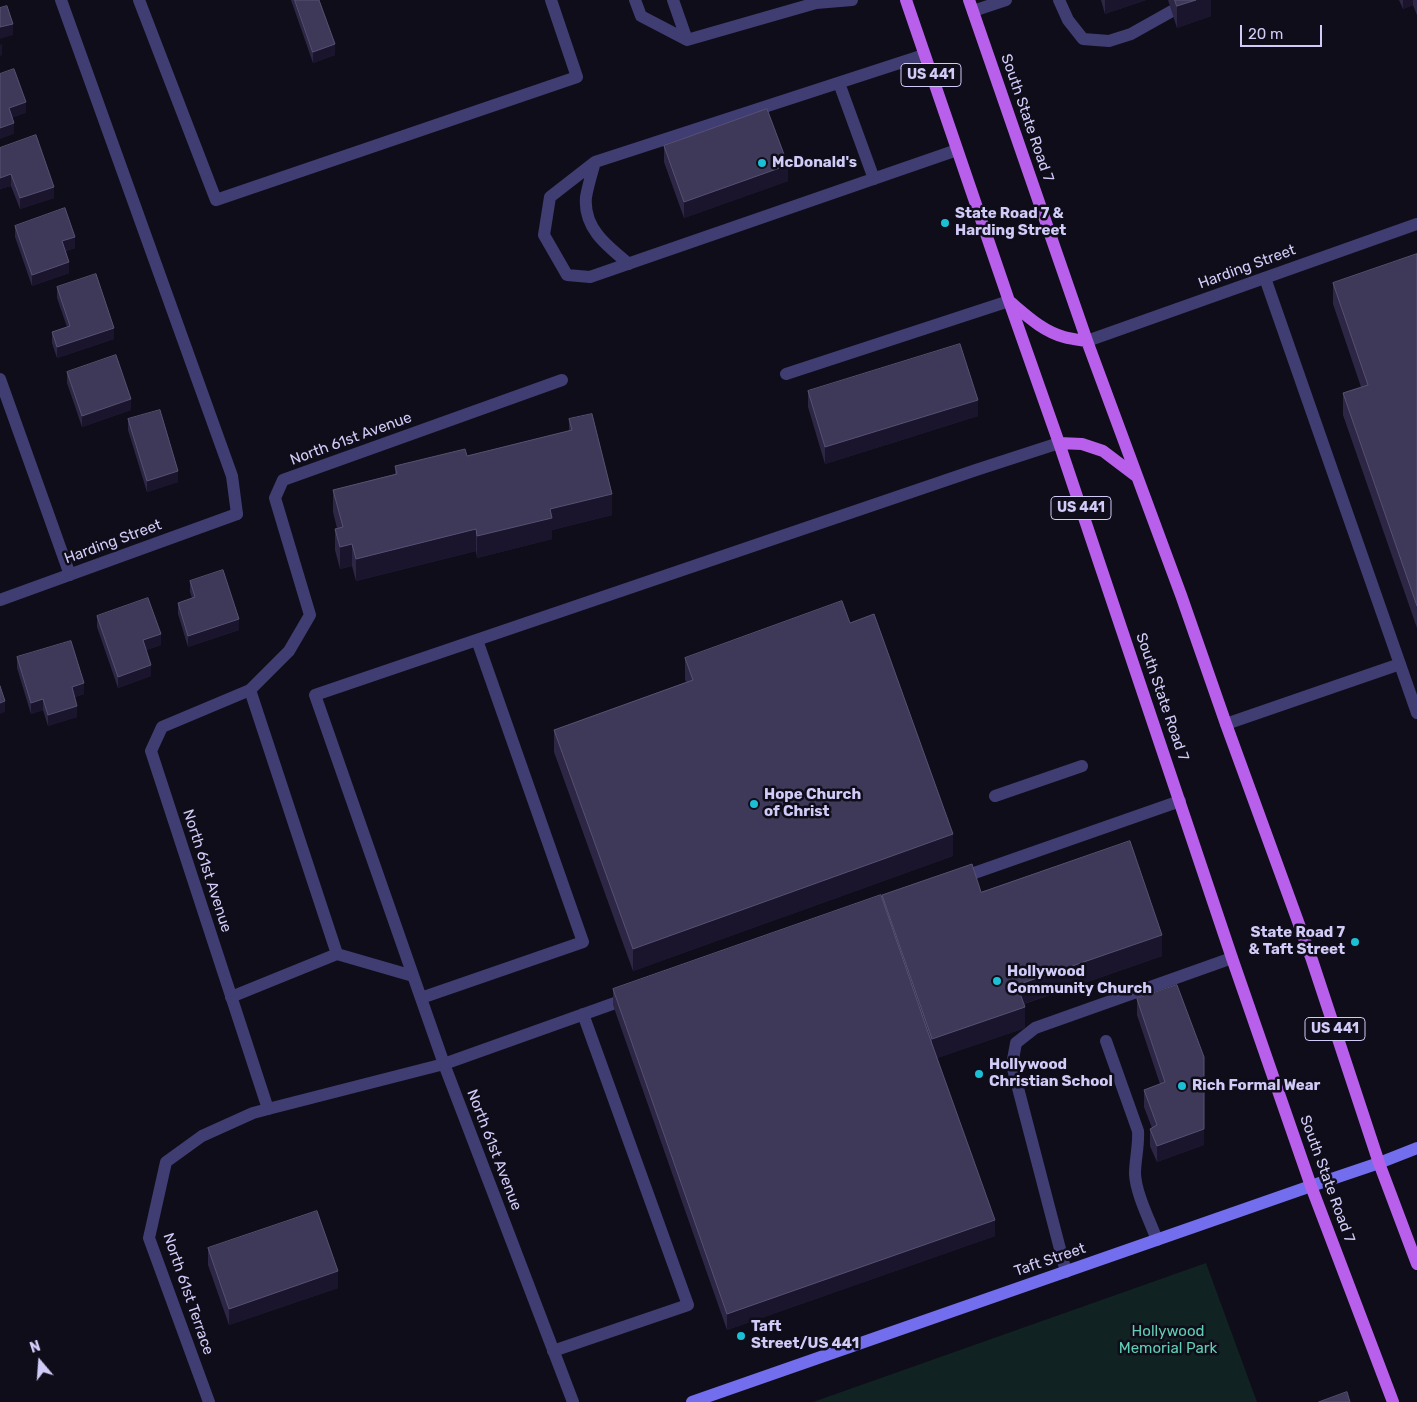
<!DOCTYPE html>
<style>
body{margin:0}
#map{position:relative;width:1417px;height:1402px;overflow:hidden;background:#0f0d19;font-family:Rubik,sans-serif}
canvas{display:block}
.north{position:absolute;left:15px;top:1337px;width:50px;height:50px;-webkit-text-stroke:4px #0f0d19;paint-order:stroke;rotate:342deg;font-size:14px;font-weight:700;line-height:20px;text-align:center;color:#d1cbf8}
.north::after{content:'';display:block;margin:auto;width:18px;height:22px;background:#d1cbf8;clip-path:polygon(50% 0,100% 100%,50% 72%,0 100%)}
.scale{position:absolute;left:1240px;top:25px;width:82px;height:22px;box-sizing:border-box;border:2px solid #d1cbf8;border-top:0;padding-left:6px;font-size:15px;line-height:18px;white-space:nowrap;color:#d1cbf8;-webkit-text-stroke:4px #0f0d19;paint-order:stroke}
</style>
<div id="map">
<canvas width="1417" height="1402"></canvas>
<div class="north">N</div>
<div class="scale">20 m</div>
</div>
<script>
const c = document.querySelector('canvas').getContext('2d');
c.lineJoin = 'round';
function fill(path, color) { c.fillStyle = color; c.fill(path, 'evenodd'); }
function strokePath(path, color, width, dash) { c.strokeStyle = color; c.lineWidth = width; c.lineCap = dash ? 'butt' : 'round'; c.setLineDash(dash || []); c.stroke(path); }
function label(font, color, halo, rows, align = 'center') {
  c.font = font + ' Rubik,sans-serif'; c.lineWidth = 5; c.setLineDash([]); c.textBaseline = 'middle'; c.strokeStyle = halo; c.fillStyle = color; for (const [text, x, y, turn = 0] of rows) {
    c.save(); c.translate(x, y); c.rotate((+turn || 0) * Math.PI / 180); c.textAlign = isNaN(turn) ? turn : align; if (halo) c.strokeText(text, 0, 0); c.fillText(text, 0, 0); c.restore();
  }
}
const green = new Path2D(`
 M1206,1263l51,139h-444z`);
const lane = new Path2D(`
 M61,0l171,476 5,38
 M139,0l77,200 361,-123 -26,-77
 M635,0l6,16 46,24
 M673,0l14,40 129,-37 36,-3
 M1059,0l9,20 15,19 26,2 22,-7 41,-23
 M973,11l33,-11
 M924,55l-329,107 -45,35 -6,38 23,40 23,2 367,-127
 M839,83l35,96
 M595,162c-3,11 -7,23 -9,35 -3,31 21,49 43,67
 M1265,278l152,435
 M786,374l223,-73
 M250,690l87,264 76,22
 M1226,724l174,-60
 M995,796l87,-30
 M960,878l220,-77
 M231,997l106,-43
 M421,998l162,-56 -106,-302
 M1106,1041l32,90c1,15 -3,28 -3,43 1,20 15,47 22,66
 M268,1109l176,-45 185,-66
 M1066,1272l-54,-207 4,-22 19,-15 197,-70
 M553,1351l135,-46 -105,-291
 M573,1402l-129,-338 -129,-369 661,-225 83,-27`);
const street = new Path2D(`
 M1087,341l330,-117
 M0,379l70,196
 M0,600l237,-86
 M209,1402l-60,-164 17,-76 36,-26 51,-23 15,-4 -117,-358 11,-24 88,-37 39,-39 21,-36 -35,-117 8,-18 279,-100`);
const secondary = new Path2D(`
 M692,1402l619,-216 68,-23 38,-15`);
const primary = new Path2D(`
 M906,0l103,301 50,142 173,515 79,228 82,216
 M969,0l118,341 94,254 45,129 86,236 67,203 38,101
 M1009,301c17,14 33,30 55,36 7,2 16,3 23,4
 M1059,443l23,1 21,7 33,25`);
const wall = new Path2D(`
 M291,0h28l16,55 -22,8z
 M1101,0h45l-41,14z
 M1168,0h43v16l-34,12z
 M1399,0h18v15l-4,-10 -10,4z
 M664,146l124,35 -104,37 -20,-56z
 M0,148l54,50 -34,11 -9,-23 -11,3z
 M15,226l60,22 -9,3 3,22 -37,13 -17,-49z
 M1417,254v374l-74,-213v-22l18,-6 -28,-83v-21z
 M57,287l57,52 -57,19 -5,-15v-11l15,-5 -10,-29z
 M67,372l64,38 -49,17 -15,-44z
 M808,391l170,25 -153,48 -17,-57z
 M128,419l50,63 -31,10 -19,-62z
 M569,419l43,96 -60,15v9l-75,19 -1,-7 -120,30 -4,-15 -12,3 -5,-19v-21l2,-1 -4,-16v-22l62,-16v-8l72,-10 102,-25z
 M190,581l49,49 -51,17 -10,-33v-11l14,-5 -2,-6z
 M97,616l64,29 -15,5 5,26 -33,12 -21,-61z
 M850,623l103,233 -320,115 -79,-219v-22l132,-48 -1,-3v-21z
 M17,657l67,37 -9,3 2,20 -29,9 -5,-16 -12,4 -14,-46z
 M981,892l181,64 -138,48 1,24 -88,30 58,178 -268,94 -114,-325v-16l269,-90v-4z
 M1137,999l67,58v88l-47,17 -7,-16v-17l2,-1 -8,-21v-17l16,-6 -23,-69z
 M208,1248l130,40 -109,37 -21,-60z`);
const shadedWall = new Path2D(`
 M1105,0h41l-41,14z
 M1196,0h15v16l-34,12v-22z
 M1403,0h10v5l-10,4z
 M13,24v11l-13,4v-12z
 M2,44v11l-2,1v-11z
 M335,44v11l-22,8v-11z
 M26,102v11l-17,6v-11z
 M14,123v11l-14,5v-11z
 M788,165v16l-104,37v-16z
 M11,174v12l-11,3v-11z
 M54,187v11l-34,11v-11z
 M75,237v11l-13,4v-11z
 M69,262v11l-37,13v-11z
 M114,328v11l-57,19v-11z
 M131,399v11l-49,17v-11z
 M978,400v16l-153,48v-17z
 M178,471v11l-31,10v-11z
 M612,494v21l-60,15v9l-75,19v-22l73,-27z
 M476,529v22l-120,30v-22z
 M352,544v22l-12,3v-22z
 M239,619v11l-51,17v-11z
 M161,634v11l-18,6v-11z
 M151,665v11l-33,12v-11z
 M84,683v11l-12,4v-11z
 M43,699v11l-12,4v-11z
 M5,701v11l-5,2v-11z
 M77,706v11l-29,9v-11z
 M953,834v22l-320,115v-22z
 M1162,935v21l-145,50v-21z
 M1025,1007v21l-93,32v-21z
 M1204,1129v16l-47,17v-16z
 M995,1220v16l-268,94v-16z
 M338,1271v17l-109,37v-16z`);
const building = new Path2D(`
 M295,0h24l16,44 -22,8z
 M1175,0h21l-19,6z
 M7,6l6,18 -13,3v-19z
 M14,69l12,33 -17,6 5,15 -14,5v-54z
 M767,109l21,56 -104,37 -20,-56z
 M36,135l18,52 -34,11 -9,-24 -11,4v-30z
 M65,208l10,29 -13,4 7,21 -37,13 -17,-49z
 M1417,254v352l-74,-213 25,-8 -35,-102z
 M96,274l18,54 -57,19 -5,-15 18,-6 -13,-39z
 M960,344l18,56 -153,47 -17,-56z
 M116,355l15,44 -49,17 -15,-44z
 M160,410l18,61 -31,10 -19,-62z
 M592,414l20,80 -62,15 2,9 -75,18 -1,-7 -120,30 -4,-15 -12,3 -5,-18 8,-2 -10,-37 64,-16 -2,-8 70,-17 2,7 105,-26 -3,-11z
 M223,570l16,49 -51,17 -10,-33 17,-6 -5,-16z
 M148,598l13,36 -18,6 8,25 -33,12 -21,-61z
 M842,601l8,22 24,-9 79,220 -320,115 -79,-219 139,-50 -8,-22z
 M71,641l13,42 -12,4 5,19 -29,9 -5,-16 -12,4 -14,-46z
 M0,686l5,15 -5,2z
 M1130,841l32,94 -145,50 8,22 -93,32 -50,-144 90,-31 9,28z
 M881,895l51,149 63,176 -268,94 -114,-325z
 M1177,985l27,72v72l-47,17 -7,-17 7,-4 -13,-35 21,-8 -28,-83z
 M317,1211l21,60 -109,38 -21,-61z
 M1347,1392l3,10h-31z`);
const markers = [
 [762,163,5,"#1bc0d5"],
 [945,223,5,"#1bc0d5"],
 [754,804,5,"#1bc0d5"],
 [1355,942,5,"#1bc0d5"],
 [997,981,5,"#1bc0d5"],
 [979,1074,5,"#1bc0d5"],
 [1182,1086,5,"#1bc0d5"],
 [741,1336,5,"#1bc0d5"]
];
const shields = [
 [931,75,60],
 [1081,508,60],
 [1335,1029,60]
];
const shieldNames = [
 ["US 441",931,75],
 ["US 441",1081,508],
 ["US 441",1335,1029]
];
const streetNames = [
 ["South State Road 7",1027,118,71],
 ["Harding Street",1247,267,-20],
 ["North 61st Avenue",351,439,-20],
 ["Harding Street",113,542,-20],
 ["South State Road 7",1162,697,71],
 ["North 61st Avenue",207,871,72],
 ["North 61st Avenue",494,1150,69],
 ["South State Road 7",1327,1179,70],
 ["Taft Street",1050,1260,-19],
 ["North 61st Terrace",188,1294,71]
];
const poiNames = [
 ["McDonald's",772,163],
 ["State Road 7 &",955,214],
 ["Harding Street",955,231],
 ["Hope Church",764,795],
 ["of Christ",764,812],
 ["State Road 7",1345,933,"right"],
 ["& Taft Street",1345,950,"right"],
 ["Hollywood",1007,972],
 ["Community Church",1007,989],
 ["Hollywood",989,1065],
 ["Christian School",989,1082],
 ["Rich Formal Wear",1192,1086],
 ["Taft",751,1327],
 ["Street/US 441",751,1344]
];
const parkNames = [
 ["Hollywood",1168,1332],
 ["Memorial Park",1168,1349]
];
fill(green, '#102222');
strokePath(lane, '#403d73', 12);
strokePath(street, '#403d73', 12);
strokePath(secondary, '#736eed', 12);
strokePath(primary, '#b860eb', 12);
fill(wall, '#2d2745');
fill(shadedWall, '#1a152c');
fill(building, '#3f3959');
strokePath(building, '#565072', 1);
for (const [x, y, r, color] of markers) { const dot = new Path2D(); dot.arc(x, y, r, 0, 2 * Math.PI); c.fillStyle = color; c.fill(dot); strokePath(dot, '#0f0d19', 2); }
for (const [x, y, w] of shields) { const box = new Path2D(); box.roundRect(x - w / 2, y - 11.5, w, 23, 4); c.fillStyle = '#0f0d19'; c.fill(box); strokePath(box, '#d1cbf8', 1); }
label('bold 14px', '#d1cbf8', null, shieldNames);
label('15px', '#d1cbf8', '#0f0d19', streetNames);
label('bold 15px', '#d1cbf8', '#0f0d19', poiNames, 'left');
label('15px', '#62ceb4', '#0f0d19', parkNames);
</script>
